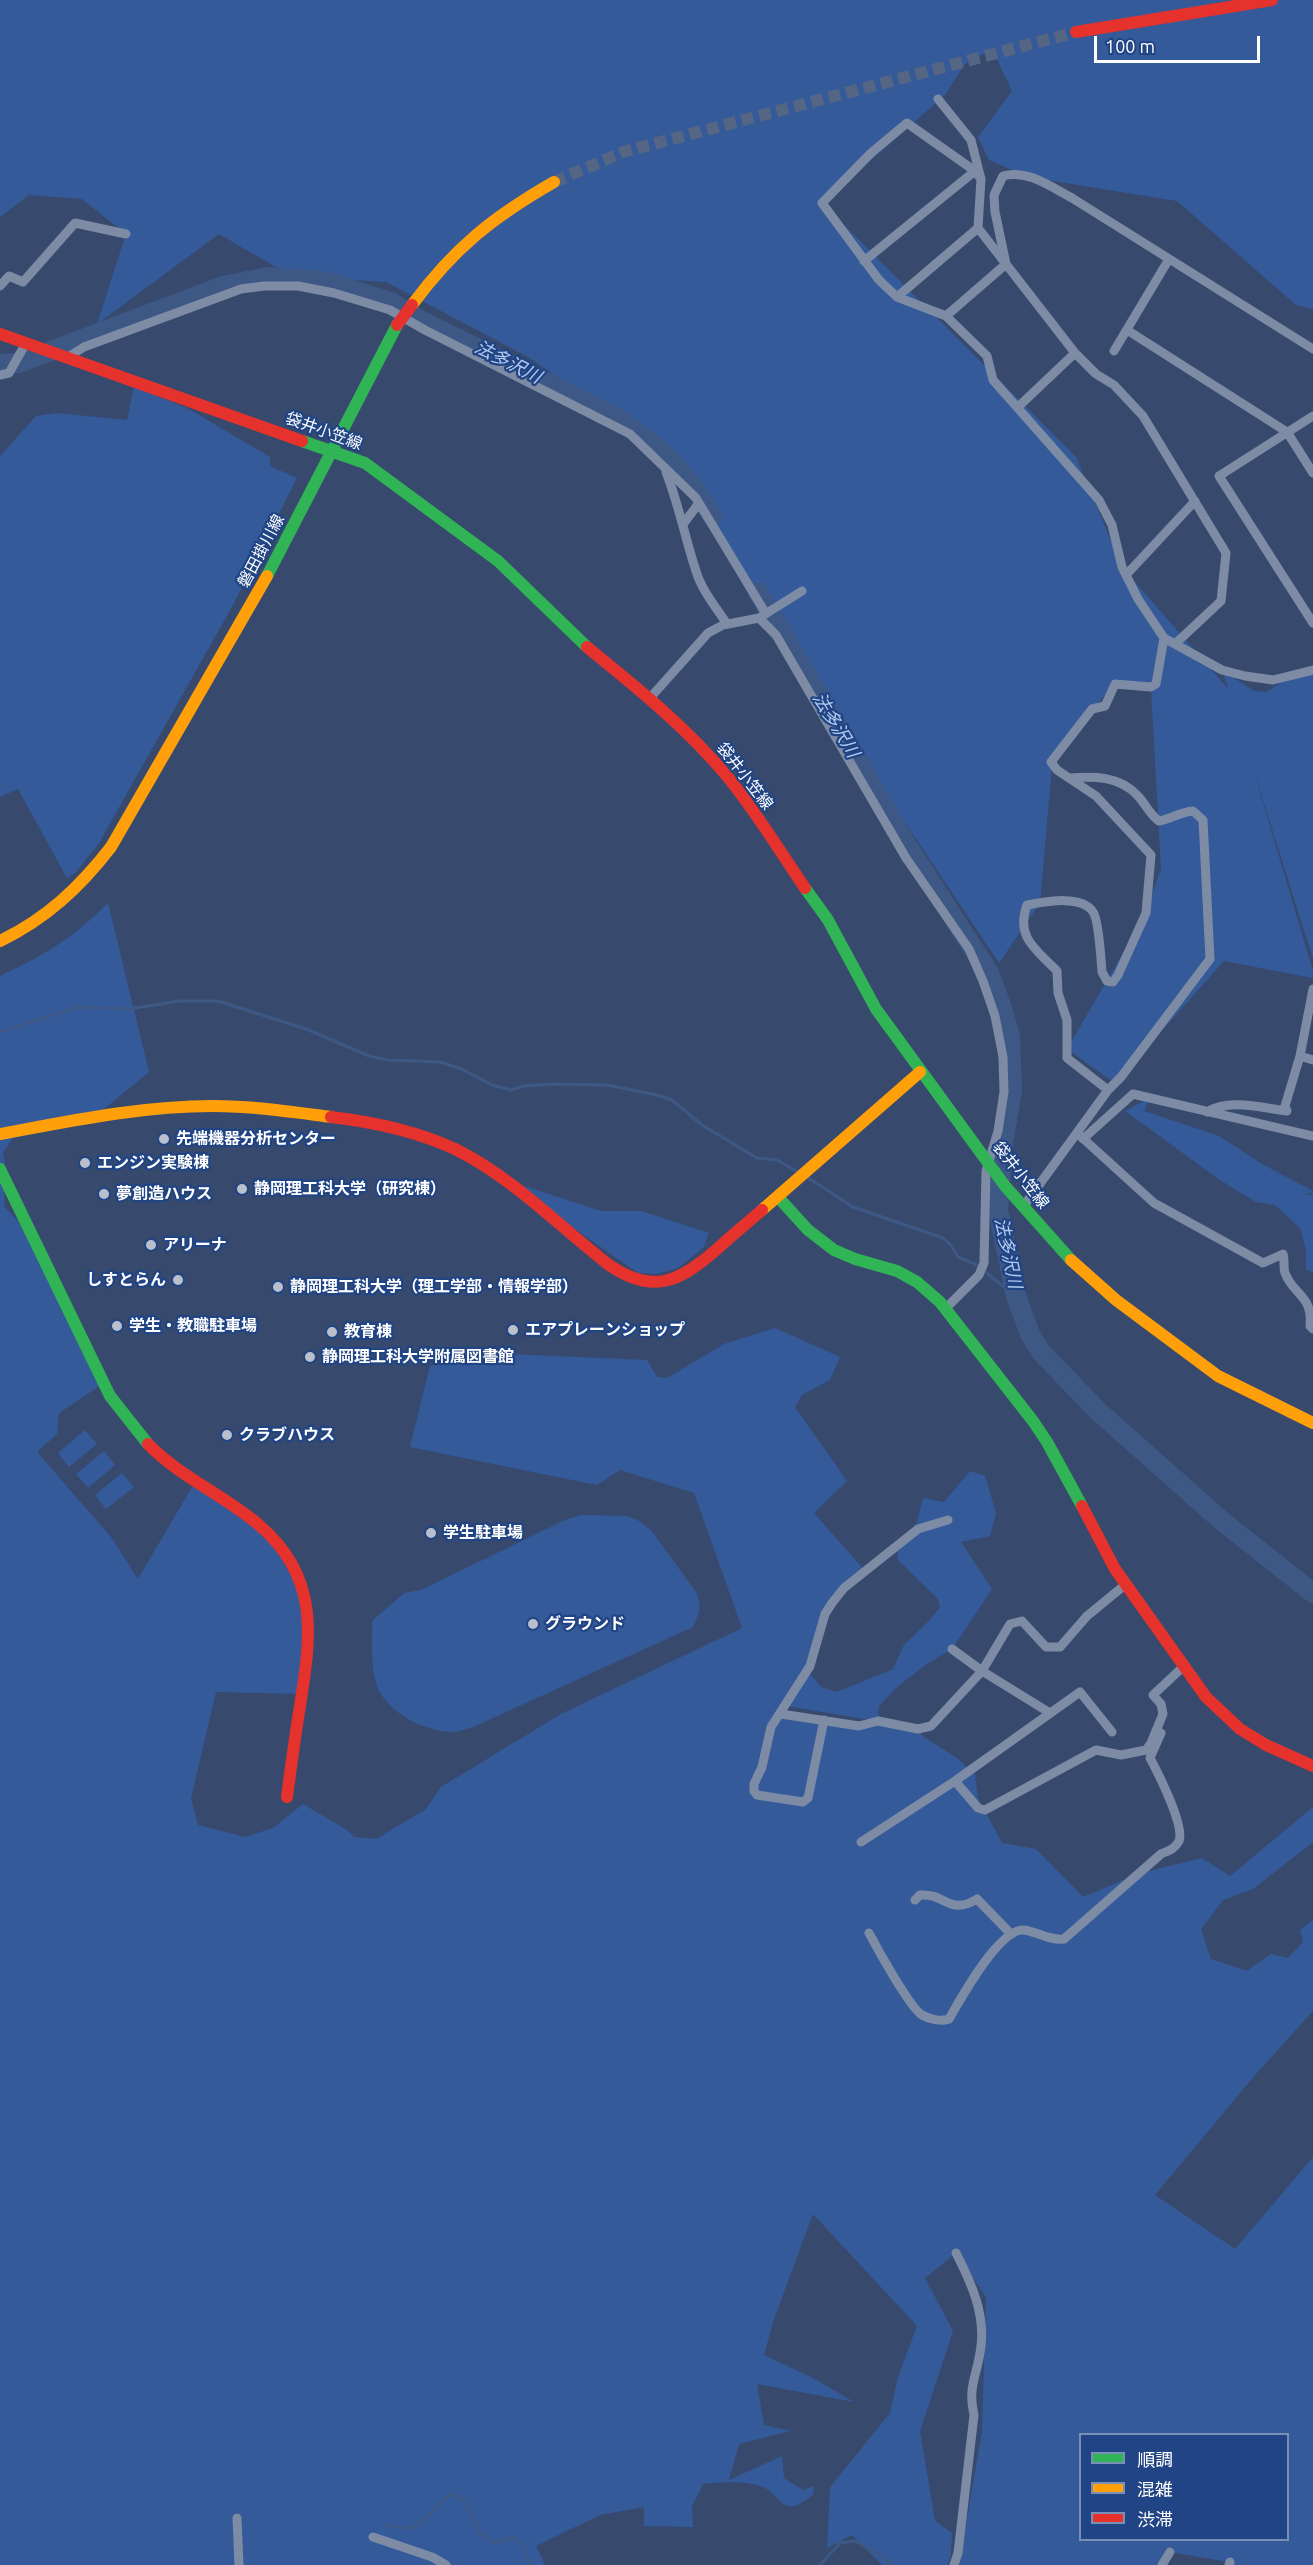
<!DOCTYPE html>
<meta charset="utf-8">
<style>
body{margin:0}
#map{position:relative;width:1313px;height:2565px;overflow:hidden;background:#374a6e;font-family:Ubuntu,"Noto Sans JP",sans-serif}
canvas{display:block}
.legend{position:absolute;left:1079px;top:2433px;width:210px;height:108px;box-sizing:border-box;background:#204484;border:2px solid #798fb5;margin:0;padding:8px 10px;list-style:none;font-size:18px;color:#fff}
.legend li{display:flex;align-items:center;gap:12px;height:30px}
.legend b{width:30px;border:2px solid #798fb5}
.scale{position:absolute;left:1094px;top:36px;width:166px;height:27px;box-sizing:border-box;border:3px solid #fff;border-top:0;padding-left:8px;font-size:18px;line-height:21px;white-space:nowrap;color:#fff;-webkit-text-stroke:4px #204484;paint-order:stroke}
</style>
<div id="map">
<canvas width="1313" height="2565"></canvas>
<ul class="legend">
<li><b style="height:8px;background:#30b455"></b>順調</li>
<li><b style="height:8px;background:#ff9f0a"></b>混雑</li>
<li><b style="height:8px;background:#e5322d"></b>渋滞</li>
</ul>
<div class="scale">100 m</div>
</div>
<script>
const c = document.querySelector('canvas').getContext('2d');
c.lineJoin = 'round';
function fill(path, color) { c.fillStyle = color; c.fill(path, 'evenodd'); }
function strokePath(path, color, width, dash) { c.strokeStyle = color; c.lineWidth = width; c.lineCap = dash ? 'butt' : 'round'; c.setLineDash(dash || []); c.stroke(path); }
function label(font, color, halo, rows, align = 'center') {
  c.font = font + ' Ubuntu,"Noto Sans JP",sans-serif'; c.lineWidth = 4.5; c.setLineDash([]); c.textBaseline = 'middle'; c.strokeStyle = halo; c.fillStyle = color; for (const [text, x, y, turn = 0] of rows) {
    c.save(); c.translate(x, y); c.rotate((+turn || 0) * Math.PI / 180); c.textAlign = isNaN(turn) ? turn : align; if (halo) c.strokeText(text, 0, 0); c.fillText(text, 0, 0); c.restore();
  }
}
const green = new Path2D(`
 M0,0h1313v309l-17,-4 -119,-104 -149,-24 -39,-17 -11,-23 34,-46 -20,-42 -27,15 -20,31 -123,108 254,254 46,110 107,123 -7,-20 32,21 12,1 27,-17 20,-5v289l-62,-197 62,209v7l-89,-17 -109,122 -48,-34 76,-130 18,-50 -10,-182 -36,-3 -62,71 -13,148 -41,60 -191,-286 -112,-179 -73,-76 -95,-65 -142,-75 -93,-5 -74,-43 -122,90 29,-90 -44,-35 -53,-4 -29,22z
 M134,387l53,21 83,49v9l27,12 -64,127 -134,238 -23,29 -9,6 -49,-89 -18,8v-341l36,-40 21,-3 70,7z
 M108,903l41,169 -56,46 -80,20 -10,14 3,20 -2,34 29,32 71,145 -45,30 -2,21 -20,18 74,85 27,42 57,-97 72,50 38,67 -3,95 -86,-2 -25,106 7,27 47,12 28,-9 30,-24 44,26 7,7 22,2 50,-30 15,-22 120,-73 181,-86 -48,-135 -74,-23 -23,15 -187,-38 20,-81 78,-12 139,6 10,17 10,1 57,-34 51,-16 65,29 -10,23 -28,15 -7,12 52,74 -33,32 51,58 -33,32 -25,67 14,17 16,5 56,-23 11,-24 25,-24 11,-14 -2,-8 -40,-39 -1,-14 20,-23 6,-25 21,4 26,-31 15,5 11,37 -6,23 -29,6 31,47 -40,60 -24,14 -31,24 -18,19 -1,15 -92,-15 -5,7 137,16 4,7 35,22 18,17 3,23 24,45 34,6 47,48 57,-24 62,-15 28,18 83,-69v35l-60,47 -30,11 -22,29 10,30 36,12 24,-17 17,4 15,-16 -3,-12 13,-10v91l-57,63 -101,121 80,54 78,-92v408h-84v-3l-59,-10 -10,13h-201l23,-134 4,-134 -30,-44 -31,25 28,53 -33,100 15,90 17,12 -1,21 -3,11h-66l-30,-30 -25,13 3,-61 60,-74 8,-36 19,-51 -104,-112 -39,105 -10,36 49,23 41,24 -97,-18 7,41 26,6 -51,13 -10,36 53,-24 2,22 19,12 11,-4 -1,9c-7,4 -15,13 -24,11 -10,-2 -14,-12 -22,-17 -16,-9 -47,-7 -64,-5l-11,22 1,21 -49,-1v-19l-44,8 -64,31 9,19h-545v-1589c45,-21 73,-38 108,-73zM1080,2434h208v106h-208z
 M1150,1098l-6,13 75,25 43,28 51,27v2l-12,1 12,1v77l-7,-2v-20l-6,-22 -25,-23 -19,-3 -36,-22 -95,-69z
 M521,1185l80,26h40l68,22 -5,14 -26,21 -21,6 -19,-1 -79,-55z
 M85,1430l12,14 -28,23 -11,-14z
 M104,1451l11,14 -27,23 -12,-14z
 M122,1473l12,14 -28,22 -11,-14z
 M581,1515l46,1 12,5 12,9 45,62c6,14 4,21 -3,35l-222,101c-6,1 -13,4 -18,4 -25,0 -59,-16 -72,-38 -12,-20 -8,-51 -9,-73l32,-28 17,-3 144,-70z`);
const stream = new Path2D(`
 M0,1032l78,-25 51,2 50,-8h39l88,28 63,27 19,4 52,2 22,7 30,16 19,5 12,-4 28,-2 56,1 50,10 15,5 30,25 55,33 20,2 21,12
 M807,1177l46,30 90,31 8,7 7,12 17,7 41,32
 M384,2525c7,1 17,4 24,3 21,-5 28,-30 47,-34 20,12 15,31 27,41 4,3 9,6 13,8l17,-6 8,4 10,24
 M820,2565l20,-22 15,-2 30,17 6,7`);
const river = new Path2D(`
 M0,364l19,-1 204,-77 45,-9 56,4 67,21 29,18 194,96 38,27 21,20 23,27 16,26
 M758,592l150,255 81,126 12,32 9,31 2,55 -10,59 -4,60 18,86 14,38 11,18 57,59 124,110 91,72`);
const secondaryTunnel = new Path2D(`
 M554,182l69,-30 453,-120`);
const street = new Path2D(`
 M938,99l33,41 10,39 -3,49 97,125 21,21 18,11 29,31 83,137 -5,48 -46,43
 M981,179l-6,-8 -68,-48 -36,30 -49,50 57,77 18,17 49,19 41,40 6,24 106,120 13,25 10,42 16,32 26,39 58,32 23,6 28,4 40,-10
 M864,261l111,-90
 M0,286l9,-10 14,6 52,-59 51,11
 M897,297l81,-69
 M946,316l60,-52 -11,-52 -1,-17 9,-19c24,-7 48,11 69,22l241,151
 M1127,330l160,102 26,41
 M1114,351l55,-92
 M68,357l16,-10 157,-58 23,-3h34l36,7 56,17 35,20 205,104 66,64 70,116
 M0,375l9,-2 17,-30
 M1018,407l57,-54
 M1313,416l-94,60 94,147
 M666,472c13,33 19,66 30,99 6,20 20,36 31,53
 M684,523l15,-20
 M1126,575l69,-74
 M759,618l17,17 130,223 63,91 14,32 12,35 8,41 1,35 -6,39 -12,40 -2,92 -5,12 -34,34
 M650,698l58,-65 15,-8 36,-7 43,-27
 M1300,1056l13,4
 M1108,1090l-41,-32v-38l-9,-27 -1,-22c-20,-21 -42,-33 -30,-66 17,-3 55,-11 66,7 6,8 8,48 9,60l5,9 6,1 5,-7 28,-62 5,-58 -55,-59 -39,-26 -6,-8 41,-53 13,-3 10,-22 36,3 5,-3 8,-46
 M1207,1112c21,-14 56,-4 80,-1l-2,-5 15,-50 13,-67
 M1077,1133l77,70 109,60 20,-9c2,6 0,13 2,19 8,22 28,22 25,53l3,3
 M1083,1139l50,-45 180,42
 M1023,1207l85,-117 13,-13 89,-118 -7,-139 -10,-9c-13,1 -22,8 -34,10 -10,-7 -13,-17 -22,-26 -18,-19 -43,-19 -67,-17
 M952,1649l30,22 68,42
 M781,1714l78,12 19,-5 40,8 13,-3 51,-55 28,-47 12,-3 24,26h14l27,-31 39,-32
 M824,1720l-16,78 -5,4 -46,-7 -3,-4v-7l8,-17 9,-40 39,-61 15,-52 7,-11 12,-15 74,-59 30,-9
 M955,1781l23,27 7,2 111,-60 25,5 25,-5 5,-7 12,-29 -2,-10 -8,-9 31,-29
 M861,1842l94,-61 125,-89 32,40
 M915,1900l5,-5c26,-2 29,21 57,4l34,35
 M869,1933c8,15 41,75 53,82 7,4 19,7 27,4 11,-19 50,-91 75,-89 14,2 26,11 40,9l97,-85c7,-3 14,-5 18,-13 6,-15 -21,-68 -29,-83l11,-25 -5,-3
 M237,2518l2,47
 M373,2537l59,20 14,8
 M954,2565l4,-12 16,-138c-7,-29 4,-41 7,-69 4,-33 -10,-64 -25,-93
 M1162,2565l8,-13
 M1229,2565l1,-3`);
const fast = new Path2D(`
 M302,441l63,22 133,98 89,86
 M267,576l130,-251
 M805,888l23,32 48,89 129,177 66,74
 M0,1169l110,227 38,48
 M778,1197l30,33 26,20 21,9 42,12 20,11 23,20 93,119 14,21 35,64`);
const slow = new Path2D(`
 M412,305c42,-57 81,-88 142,-123
 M0,941c46,-22 80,-54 111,-94l156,-271
 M0,1134c70,-13 141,-28 213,-28 39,0 79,6 118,11
 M762,1210l158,-138
 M1071,1260l45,40 102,76 95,47`);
const jam = new Path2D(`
 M1076,32l196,-32
 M0,334l302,107
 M587,647c49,40 98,79 139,128 29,35 53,75 79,113
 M331,1117c43,5 85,14 124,32 57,28 104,77 154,116 44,30 70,17 107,-15 15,-14 31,-27 46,-40
 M148,1444c32,33 76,51 111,81 61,52 52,111 41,181 -5,30 -9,61 -13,91
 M1082,1506l33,63 91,128 34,32 26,16 47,21`);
const jamBridge = new Path2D(`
 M397,325l15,-20`);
const markers = [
 [164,1139,6,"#b9c0cc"],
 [85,1163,6,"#b9c0cc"],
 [242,1189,6,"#b9c0cc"],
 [104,1194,6,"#b9c0cc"],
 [151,1245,6,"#b9c0cc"],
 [178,1280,6,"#b9c0cc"],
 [278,1287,6,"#b9c0cc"],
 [117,1326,6,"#b9c0cc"],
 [513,1330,6,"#b9c0cc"],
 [332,1332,6,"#b9c0cc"],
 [310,1357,6,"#b9c0cc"],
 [227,1435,6,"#b9c0cc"],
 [431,1533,6,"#b9c0cc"],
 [533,1624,6,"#b9c0cc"]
];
const streetNames = [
 ["袋井小笠線",324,431,20],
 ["磐田掛川線",261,551,-62],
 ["袋井小笠線",745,776,52],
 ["袋井小笠線",1021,1175,52]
];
const poiNames = [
 ["先端機器分析センター",176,1139],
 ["エンジン実験棟",97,1163],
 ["静岡理工科大学（研究棟）",254,1189],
 ["夢創造ハウス",116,1194],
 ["アリーナ",163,1245],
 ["しすとらん",166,1280,"right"],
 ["静岡理工科大学（理工学部・情報学部）",290,1287],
 ["学生・教職駐車場",129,1326],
 ["エアプレーンショップ",525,1330],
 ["教育棟",344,1332],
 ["静岡理工科大学附属図書館",322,1357],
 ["クラブハウス",239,1435],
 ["学生駐車場",443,1533],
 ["グラウンド",545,1624]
];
const waterNames = [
 ["法多沢川",508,362,27],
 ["法多沢川",836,725,59],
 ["法多沢川",1008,1253,78]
];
fill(green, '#345a9a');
strokePath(stream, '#3e5886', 3);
strokePath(river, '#3e5886', 20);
strokePath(secondaryTunnel, '#556584', 12, [12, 6]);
strokePath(street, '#7d8ba4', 9);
strokePath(fast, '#30b455', 12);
strokePath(slow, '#ff9f0a', 12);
strokePath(jam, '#e5322d', 12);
strokePath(jamBridge, '#e5322d', 12);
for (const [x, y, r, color] of markers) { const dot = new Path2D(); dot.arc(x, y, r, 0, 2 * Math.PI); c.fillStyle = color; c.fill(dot); strokePath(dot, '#204484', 2); }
label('16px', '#fff', '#204484', streetNames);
label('bold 16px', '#fff', '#204484', poiNames, 'left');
label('italic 18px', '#b3caf1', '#204484', waterNames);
</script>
